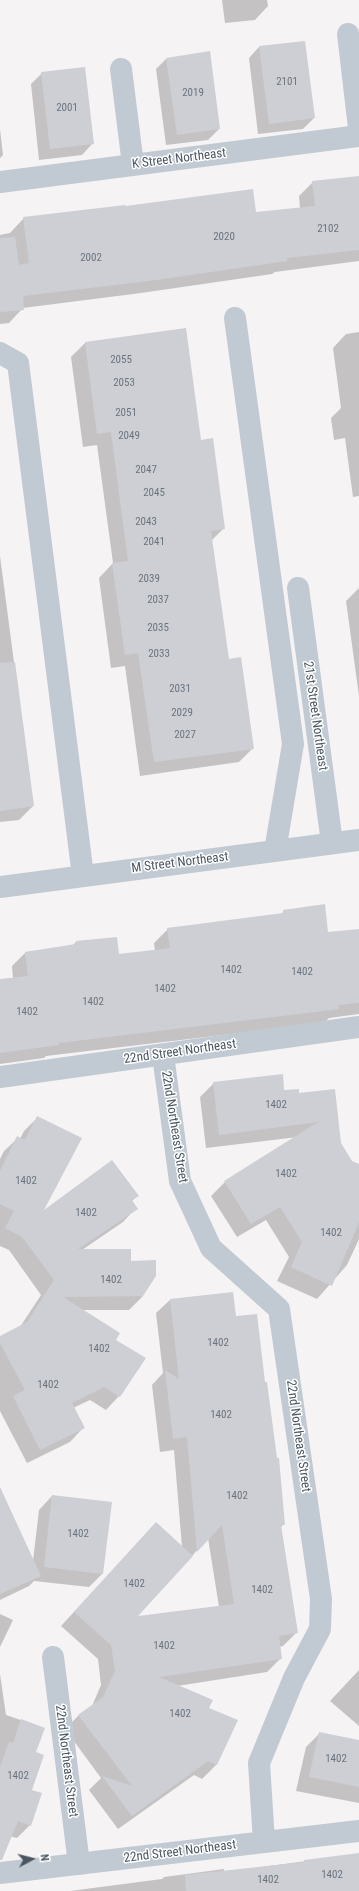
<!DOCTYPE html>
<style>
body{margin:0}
#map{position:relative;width:359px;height:1891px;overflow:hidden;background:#f5f3f3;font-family:"Roboto Condensed",sans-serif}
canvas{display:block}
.north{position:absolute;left:12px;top:1839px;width:40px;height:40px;-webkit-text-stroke:3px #fff;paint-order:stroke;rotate:83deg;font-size:11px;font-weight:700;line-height:16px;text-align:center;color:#4a5661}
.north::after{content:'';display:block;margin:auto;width:14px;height:18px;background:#4a5661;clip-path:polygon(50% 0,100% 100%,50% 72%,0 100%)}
</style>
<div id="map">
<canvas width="359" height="1891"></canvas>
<div class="north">N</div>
</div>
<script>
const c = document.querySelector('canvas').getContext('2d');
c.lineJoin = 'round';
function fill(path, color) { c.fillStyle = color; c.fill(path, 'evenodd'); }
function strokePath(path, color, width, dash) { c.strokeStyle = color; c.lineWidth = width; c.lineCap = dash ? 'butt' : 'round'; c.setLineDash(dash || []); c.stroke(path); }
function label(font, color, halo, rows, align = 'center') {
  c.font = font + ' "Roboto Condensed",sans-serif'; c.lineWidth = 3; c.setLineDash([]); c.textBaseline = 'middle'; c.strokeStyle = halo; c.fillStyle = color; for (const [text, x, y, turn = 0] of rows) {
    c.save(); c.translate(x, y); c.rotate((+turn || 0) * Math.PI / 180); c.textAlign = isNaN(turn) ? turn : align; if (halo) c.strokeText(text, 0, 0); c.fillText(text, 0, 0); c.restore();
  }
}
const shadow = new Path2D(`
 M222,0h45l1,6 -13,14 -30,3z
 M259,47l55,71 -11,11 -45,5 -9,-76z
 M167,58l52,71 -11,11 -42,5 -10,-76z
 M42,73l50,71 -10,11 -43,5 -8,-76z
 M0,129l3,26 -3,3z
 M359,177v84l-84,11 -3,2 -131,19 -118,15 -14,15 -9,1v-89l10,-2 14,-15 101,-10 131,5 44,-5 -1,-12 14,-14z
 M185,329l15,112 24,87 -13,13 17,119 25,88 -14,14 -99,14 -15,-110 -14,2 -12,-90 14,-15 -16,-118 -14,2 -12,-90 14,-14z
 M359,332v164l-6,1 -8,-59 -11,2 -3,-22 10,-10 -8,-60 13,-14z
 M0,556l33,250 -14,14 -19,2z
 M359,588v108l-13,-95z
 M284,911l44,23 31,-4v84l-30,4 -5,5 -278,33 -2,2 -44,6v-84l13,-1 -1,-13 14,-14 46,-6 4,-4 40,-4 2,17 37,-4 -1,-8 14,-14 112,-14z
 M214,1083l84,11 42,49 12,19 7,3v74l-12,26 -30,34 -40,-18 12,-24 -23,-37 -29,17 -26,-41 14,-14 73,-45 -92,11 -6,-51z
 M38,1117l4,97 95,-18 -6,6 5,6 -13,14 -41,28 48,12 13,34 -14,14h-48l34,30 4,56 -13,14 -16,-10 -17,8 10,20 -13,14 -43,21 -27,-52v-74l20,-10 21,-32 -32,-45 -9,-4v-87l4,-8 14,-13 2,1 4,-8z
 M170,1300l65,17 29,66 20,141 -4,4 17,104 -14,14 -4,1 2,11 -14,14 -90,14 31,22 28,13 -20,44 -14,14 -8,-4 -76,54 -29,-39 12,-12 -36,-49 14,-14 13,-9 9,-21 -3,-26 -37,-33 81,-88 40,9 -8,-97 -14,2 -8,-67 11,-12 -7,-60zM208,1538l11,69 -83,11 56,-62z
 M52,1496l51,77 -14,14 -55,-6 -5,5 -29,14v-88l33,49 6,-51z
 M0,1614l13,6 -13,27z
 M359,1670v56l-29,-25z
 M0,1674l6,41 38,13 -9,25 -5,37v35l-13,13 -8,-2 -9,9z
 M320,1733l39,8v62l-63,-12 10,-44z
 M359,1854v37h-289l92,-12 2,-2 60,-8v3z`);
const building = new Path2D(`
 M305,41l10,77 -46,6 -10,-78z
 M210,51l10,78 -43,6 -11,-77z
 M85,67l9,77 -44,5 -9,-77z
 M359,176v74l-72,8v3l-131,19 -133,16 1,14 -24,2v-74l15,-1 4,28 10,-2 -6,-46 102,-12 1,1 127,-17 3,23 59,-6 -3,-25z
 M186,328l15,112 12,-2 12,91 -14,2 18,128 12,-2 13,92 -100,13 -16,-109 -13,2 -13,-92 16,-2 -17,-129 -14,2 -12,-92z
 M15,662l19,144 -34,5v-148z
 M325,904l3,28 31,-3v74l-21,2 1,4 -280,34v2l-59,8v-74l28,-3 -3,-24 51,-8v-3l41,-4 2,17 51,-6 -3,-20 116,-15v-3z
 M283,1074l1,16 15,-1v4l36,-4 6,54 11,18 7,3v58l-27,64 -41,-19 11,-25 -22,-35 -29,17 -27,-43 94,-59 -99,13 -6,-53z
 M37,1116l45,22 -38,72 68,-50 27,36 -7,4 6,9 -60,40h53v12l25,-1v16l-13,20 -80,1 57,36 -4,7 30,18 -26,39 -16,-10 -32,16 13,25 -45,22 -27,-54 12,-6 -25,-47v-7l27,-14 27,-42 -32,-43 -17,-9 9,-17 -14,-7v-33l17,-35 8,4z
 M233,1292l3,24 21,-2 8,68h2l10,76h2l6,67h-4l17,108 -19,3 3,23 -123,18 54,23 -4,8 29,12 -21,45 -9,-4 -76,55 -30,-40 30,10 -54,-71 25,-18 12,-26 -4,-26 -37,-33 82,-90 37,34 -55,60 96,-12 -12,-79 -25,27 -10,-115 -14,2 -8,-69 14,9 -9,-80z
 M0,1487l41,89 -41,18z
 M52,1495l60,7 -9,72 -59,-7z
 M21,1719l24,9 -9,24 8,3 -12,35 10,3 -11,33 -13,-5 -16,39h-2v-93l9,-25 4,1z
 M319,1732l40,8v47l-50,-10z
 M359,1853v38h-173l-1,-16 119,-13v-2z`);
const minor = new Path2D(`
 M348,34l11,94
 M121,69l12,96
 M0,182l359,-46
 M235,318l58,426 -18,107
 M0,353l18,10 65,513
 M298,588l34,255
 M0,887l359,-47
 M163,1055l17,126 31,67 68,61 42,290 -1,30 -26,49 -35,85 5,79
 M0,1077l359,-50
 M53,1657l26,207
 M0,1873l359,-42`);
const numberNames = [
 ["2101",287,82],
 ["2019",193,93],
 ["2001",67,108],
 ["2102",328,229],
 ["2020",224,237],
 ["2002",91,258],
 ["2055",121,360],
 ["2053",124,383],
 ["2051",126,413],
 ["2049",129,436],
 ["2047",146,470],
 ["2045",154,493],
 ["2043",146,522],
 ["2041",154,542],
 ["2039",149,579],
 ["2037",158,600],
 ["2035",158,628],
 ["2033",159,654],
 ["2031",180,689],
 ["2029",182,713],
 ["2027",185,735],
 ["1402",231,970],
 ["1402",302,972],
 ["1402",165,989],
 ["1402",93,1002],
 ["1402",27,1012],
 ["1402",276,1105],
 ["1402",286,1174],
 ["1402",26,1181],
 ["1402",86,1213],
 ["1402",331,1233],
 ["1402",111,1280],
 ["1402",218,1343],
 ["1402",99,1349],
 ["1402",48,1385],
 ["1402",221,1415],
 ["1402",237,1496],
 ["1402",78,1534],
 ["1402",134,1584],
 ["1402",262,1590],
 ["1402",164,1646],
 ["1402",180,1714],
 ["1402",336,1759],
 ["1402",18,1776],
 ["1402",332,1875],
 ["1402",268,1880]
];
const streetNames = [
 ["K Street Northeast",179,159,-7],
 ["21st Street Northeast",315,716,82],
 ["M Street Northeast",180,863,-7],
 ["22nd Street Northeast",180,1052,-8],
 ["22nd Northeast Street",174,1127,81],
 ["22nd Northeast Street",298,1436,82],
 ["22nd Northeast Street",66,1761,83],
 ["22nd Street Northeast",180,1852,-7]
];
fill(shadow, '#0003');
fill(building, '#cdcfd5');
strokePath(minor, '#c1cad2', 22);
label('11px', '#6b747e', null, numberNames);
label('13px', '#4a5661', '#fff', streetNames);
</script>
